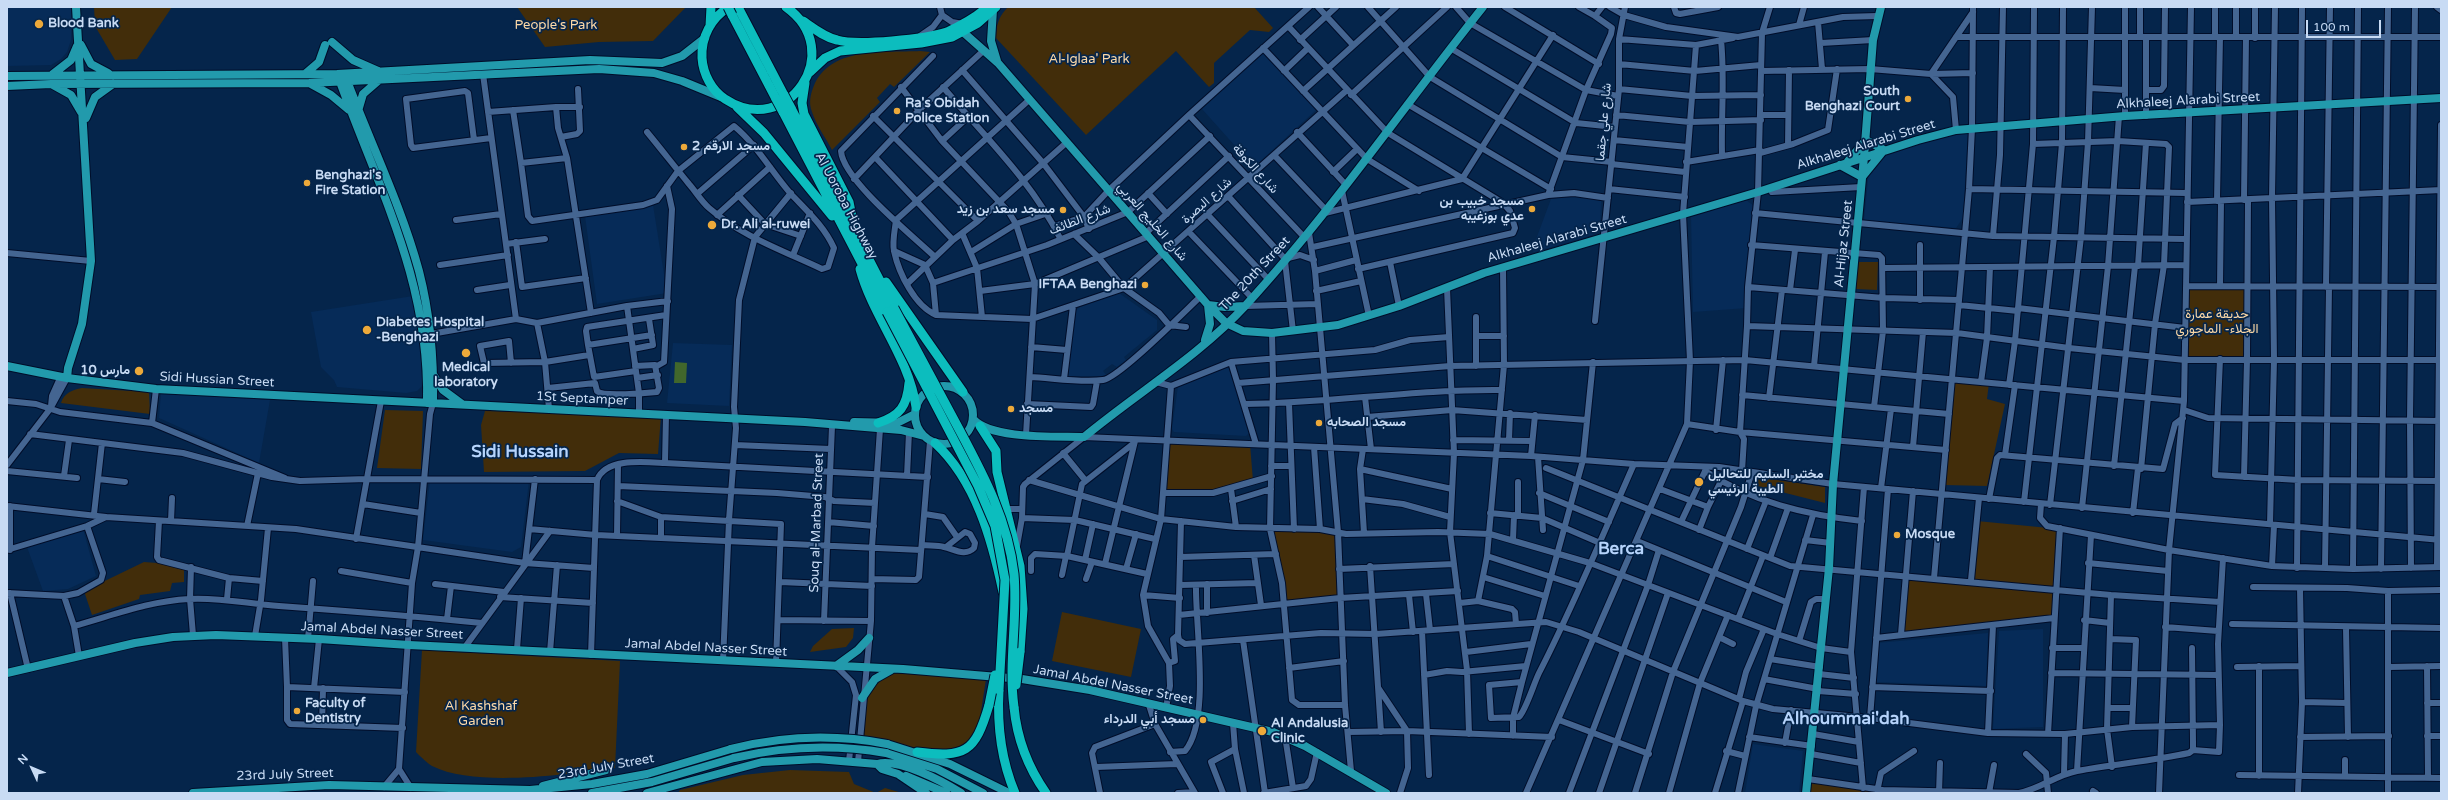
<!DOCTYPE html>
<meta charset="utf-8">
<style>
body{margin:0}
#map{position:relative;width:2448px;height:800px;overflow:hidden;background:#05254b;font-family:"Varela Round",sans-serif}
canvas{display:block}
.frame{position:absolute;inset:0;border:8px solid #c8dbf4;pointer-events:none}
.north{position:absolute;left:12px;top:748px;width:40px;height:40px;-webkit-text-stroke:3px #05254b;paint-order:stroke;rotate:314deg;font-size:11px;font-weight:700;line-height:16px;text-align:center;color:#c8dbf4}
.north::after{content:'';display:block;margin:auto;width:14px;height:18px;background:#c8dbf4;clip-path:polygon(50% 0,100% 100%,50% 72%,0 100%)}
.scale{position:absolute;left:2306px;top:20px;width:75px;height:18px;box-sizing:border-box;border:2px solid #c8dbf4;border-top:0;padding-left:5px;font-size:12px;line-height:14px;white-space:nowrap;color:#c8dbf4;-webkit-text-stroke:3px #05254b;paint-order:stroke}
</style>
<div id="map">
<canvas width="2448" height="800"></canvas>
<div class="frame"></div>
<div class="north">N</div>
<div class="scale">100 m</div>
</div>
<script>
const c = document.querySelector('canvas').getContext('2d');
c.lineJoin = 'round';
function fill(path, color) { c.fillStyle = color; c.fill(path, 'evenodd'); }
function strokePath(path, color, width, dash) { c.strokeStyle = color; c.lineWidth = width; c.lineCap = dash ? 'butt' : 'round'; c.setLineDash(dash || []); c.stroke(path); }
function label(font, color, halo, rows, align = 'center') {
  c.font = font + ' "Varela Round",Vazirmatn,sans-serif'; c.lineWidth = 3.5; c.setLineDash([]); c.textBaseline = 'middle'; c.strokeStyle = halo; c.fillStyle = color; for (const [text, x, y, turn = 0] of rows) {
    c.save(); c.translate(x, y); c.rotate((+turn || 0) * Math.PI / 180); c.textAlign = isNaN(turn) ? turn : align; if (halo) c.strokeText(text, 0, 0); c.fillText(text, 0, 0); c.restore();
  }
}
const built = new Path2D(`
 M7,7h64v33l-4,12 -6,7 -10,6 -44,1z
 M1264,53l52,57 -62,57 -52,-58z
 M1968,133l-5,85 -7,10 -92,-8 5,-50 15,-16 46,-15z
 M1578,195l23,6 -1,27 -8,7 -58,17 -2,-2 19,-51z
 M1746,200l8,6 -7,102 -54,4 -2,-95z
 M653,205l14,88 -70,11 -12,-88z
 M1119,293l38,27v10l-33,27 2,3 -9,7 -5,-3 -9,7 4,5h-39l7,-65 5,-4z
 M413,296l11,51 -2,39 -5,5 -11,2 -69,-6 -3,-7 -13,-13 -10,-55z
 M673,343l59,2 -3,61 -62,-3z
 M1228,366l22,66 -4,4 -72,-4 -2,-3 6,-43z
 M161,393l109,7 -11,63 -100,-45z
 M430,480l99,1 -8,66 -9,5 -89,-12z
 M83,529l13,47 -28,13 -25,2 -16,-44z
 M2043,629v98l-50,2 6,-98z
 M1988,633l-2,53 -111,-4 2,-39z
 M1753,744l50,7 -4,42h-54z`);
const green = new Path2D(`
 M94,7h78l-35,52 -22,1 -20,-34z
 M517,7h169l-33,34 -54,1 -54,5z
 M1008,7h246l19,21 -4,4 -19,-2 -36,33v20l-5,4 -33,-36 -90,84 -90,-97c0,-13 3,-22 12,-31z
 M920,51l10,1 -36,35 -4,-3 -13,14 3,4 -48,48c-6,-12 -16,-25 -20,-38 -4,-10 -1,-20 3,-29 19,-37 70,-30 105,-32z
 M1857,262h21l-1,28 -21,-1z
 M2186,286h62l-1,73h-61z
 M1955,378l34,5 -2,16 18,5 -18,82 -43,-1z
 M82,388l67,4 1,22 -89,-11c3,-10 11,-13 21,-15z
 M385,410l38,1 -2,58 -44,-1z
 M485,411l176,5 -3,38 -39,-1 -34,18 -101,1 -3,-47z
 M1165,441l85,3 3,37 -40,12h-49z
 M1756,477l69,10v16l-71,-18z
 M1977,521l82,8 -5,89 -153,16 5,-58 65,4z
 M1270,529l68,3 2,69 -56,3z
 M144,562l40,3v17l-12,1 -2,8 -30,4 -1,4 -47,16 -8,-24z
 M1062,612l79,17 -10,48 -79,-16z
 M854,628l-1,10 -7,9 -36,5 3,-6 19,-17z
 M422,650l198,11 -5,107c-47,6 -139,20 -183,-2 -5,-3 -11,-9 -16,-14z
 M894,671l92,8 -7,46 -3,10 -13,14 -44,2 -58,-15c3,-37 1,-43 33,-65z
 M790,770l59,2 5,12 22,9 9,-5 17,5h-224l2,-3 63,-15z
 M1808,779l69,11 -1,3h-69z`);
const water = new Path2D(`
 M675,362l12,1 -1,20h-12z`);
const minor = new Path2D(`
 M940,7l2,8 10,7 11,2
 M1318,7l35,38
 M1368,7l62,70 132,80 50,5
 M1456,7l14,16 116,67 32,6
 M1505,7l94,57
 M1579,7l16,9 7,-9
 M1610,7l14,8 42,12 72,10 105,-20 34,-1
 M1674,7l2,6 4,1 38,-7
 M2236,7v30
 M2255,7v31
 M2437,7l4,3
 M1818,22l4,47
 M1799,25l5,-18
 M1288,26l100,107 115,70 7,8 5,17 -2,5 -155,36
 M920,36l13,-9 9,-12
 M1956,37h485
 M2140,37v-30
 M2215,37v-30
 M1619,39l77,6 37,-7
 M1300,40l36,-33
 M1721,40c4,38 0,76 1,115
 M1821,43l52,-3
 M1263,48l104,111 52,32
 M1452,49l124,74 39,4
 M933,56l-92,95c2,29 72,85 94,106
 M1619,64l76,7 66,-6
 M962,70l81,93 41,54 5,12
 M1284,71l23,-22
 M1761,71l109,-2 61,5 42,-62
 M483,74l33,245 21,4 90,-17 12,87v21
 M901,87l41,54 66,70 8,13 19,60 -9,151
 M943,87c41,49 88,93 117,151
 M2090,88l35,2
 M1619,89l73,7 69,-1
 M2146,90h15l3,-4 1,-79
 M1303,91l93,-84
 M1351,95l96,-88
 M1029,100l-133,120c-1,9 -4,22 -2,31 5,23 21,55 42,64l96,4 92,-31 223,-198
 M1409,105l142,84
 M556,107h24
 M513,110l8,53 46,-5
 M488,112l68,-5 2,21 9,30 24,155
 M1189,115l116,123
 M1616,115l74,7 71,-2
 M1761,115h27
 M873,116l105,105
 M2125,116v-109
 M2146,116v-79
 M1956,130l-3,-33 -22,-23 42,-1
 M1297,132l49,53
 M561,137l16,-3 3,-3 -2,-42
 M474,140l-6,-47 -3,-2 -59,8 5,46 2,3 78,-10
 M1614,140l74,7
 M942,141l26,-24
 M2033,144l85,-3 48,3 3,3 -5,118 -9,59 -14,145
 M1788,145l1,-75
 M1760,153l33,-9 35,-14 9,-61
 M1274,155l53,56
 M875,157l78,83
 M1686,162l74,-12
 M521,163l7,53 4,5 111,-16 14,-5 21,-29 56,-45c23,19 37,45 57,68 16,17 33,32 43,54l-6,19 -6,2c-38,-18 -81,-33 -113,-61 -8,-7 -13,-16 -20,-24 -14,-17 -28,-35 -42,-52
 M1611,164l74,8
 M1333,172l24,-23
 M854,179l66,-70 61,-56
 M1609,189l76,8
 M1969,189l218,4
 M1342,191l27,125
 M1772,192l89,-5
 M1148,193l19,21
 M697,194l57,-49
 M738,195l27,29 36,12
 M1548,195l38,-105 25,-56 1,-6 -17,-12
 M1228,196l58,64
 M2244,200l2,-163
 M2217,201l3,-164
 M2187,202l254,-12
 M1325,213l137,-34 91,-144
 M1755,213l238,23 193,3
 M717,215l53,-48
 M1208,215l60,64
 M456,220l45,-6
 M1054,226l30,-9 25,-27 80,-75 120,-108
 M1189,232l63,66
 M962,233l15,35 5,49
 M1146,233l83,-77
 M1309,233l6,38 23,261 7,173 6,66
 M1074,234l25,24 25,30 35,25 10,12 17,2
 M1993,236l7,-81 3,-148
 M516,242l6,45 64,-9
 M506,244l39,-5
 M1751,245l128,10 3,3 1,73 -9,76
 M1920,245v55
 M1313,247l235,-52 26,-2 34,5
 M894,251l31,14 8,18 3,32
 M971,252l45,-28 32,-11
 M7,253l84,8
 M793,255l17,-42
 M1288,258l12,-3 14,5
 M1285,261l8,70
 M1390,262l9,44
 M440,265l68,-10
 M2138,266l8,-123
 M1883,268l303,-3
 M1315,271l41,-11
 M908,283l45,-43 25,-19 88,-78
 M933,283l114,-38 81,-33 82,-76
 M2186,286l255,1
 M2220,286l1,-85
 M1748,287l136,11 75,2
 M2326,287l4,-280
 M1447,288l7,165 -4,79 17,138 2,64
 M477,290l33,-5
 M1790,290l5,-40
 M980,291l55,-7 114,-48
 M1316,291l45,-10
 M1959,305l59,6
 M627,306l41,-5
 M1245,306l73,-2
 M2018,308l167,20
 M1476,317v49
 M1595,321l24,-232v-50l6,-32
 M537,323l8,39 4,47
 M1747,326l210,7 112,15 116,12h256
 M1272,333l1,47 -3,149 12,54 10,117 7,5h46
 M431,334l85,-15
 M1477,336h27
 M588,345l-2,-14 1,-4 79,-12
 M1031,347l36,3
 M633,349l20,-4 -4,-26
 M2220,359l-5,116 84,5 142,1
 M1231,362l25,82
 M511,363l-2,-22 -29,5 4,17 61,-1 44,-7
 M657,366l7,-4 8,-153 -5,-23
 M1814,366l11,-114
 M636,371l-42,6 -6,-32 64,-10
 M1030,377c22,1 52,6 73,3 16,-2 82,-69 98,-84
 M637,378l21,-3
 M1064,379l9,-73
 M1156,382l15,4 60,-24 144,-12 35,-10 39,-3
 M1981,382l6,-44 3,-71
 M1238,383l212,-17 295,-6 439,41
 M2009,385l6,-44 18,-197 1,-137
 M548,388l47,-5 2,8c5,6 51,2 60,1l2,-4 -4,-23 -20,1
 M1742,395l207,19
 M1365,397l6,52
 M1769,398l13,-108
 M7,401l29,3 24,8 92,11 4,-34
 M1289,403l5,126
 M1027,404l64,3 2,-3 4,-23
 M1244,404c86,-1 172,-15 258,-14
 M51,406l1,-10 9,-20
 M2184,410l24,8 233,3
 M1367,417l85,-7 135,10
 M152,423l133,55
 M1687,424l53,8 206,18
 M1716,430l7,-70
 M30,434l153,19 89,24 28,4 67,-2 230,1c9,-23 49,-18 68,-17l1,-48
 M1453,440l79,1
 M1509,440l1,-27
 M735,445l96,4
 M1314,447l6,82
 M1913,447l10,-115
 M1363,449l-3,20 4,64
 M1063,453l22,27
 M2005,455l10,-70
 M1531,456l4,-41
 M1538,457l5,73
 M665,463l263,14
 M7,465l43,-56 17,-31
 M1271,466h19
 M2114,466l21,-200
 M1546,468l244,98 321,29 109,7
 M1360,469l92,20
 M7,471l70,7
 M1705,471c47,31 101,44 157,50
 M1742,471l2,-32 -4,-7 7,-106 1,-39 10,-95 4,-159 8,-26
 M64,476l5,-36
 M907,476l2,-44
 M2244,477l3,-117 1,-160
 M98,479l27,3
 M1029,480l132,39 75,8 84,2 26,5 92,-2 52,2 100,29 187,71 44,14 30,4
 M1518,482v34
 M618,486l159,7 48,4 9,4 41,2
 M1881,488l10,-79
 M1231,489l5,38
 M1660,489l48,18 13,-26
 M1163,493h50l59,-17
 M1539,493l70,29
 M1362,499l41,5 47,13
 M1989,499l8,-41 3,-3 163,14 12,-45 8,-6
 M617,501l44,16 120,7 -5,139
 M1232,501l39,-12
 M2024,502l30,-265 8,-94 1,-136
 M363,504l58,9
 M2041,504l-1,14 7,8 122,24 103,16 81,3 88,-2
 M2050,505l31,-268 7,-95 4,-135
 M7,506l99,11
 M2082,508l26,-242 11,-150
 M1007,509h15
 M1490,513l52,5 58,25
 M2133,513l5,-45
 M94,514l8,-71
 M925,514l18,3 14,20
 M1022,518l53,2 80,19
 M159,521l-2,36 2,3 70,18 34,3
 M171,521l1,-23
 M1181,521l-3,114 1,5 6,4 136,-11 55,1 170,-12 33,10 164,69 30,8 97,9 118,15 77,1 67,-7 88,-2 -2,-81 5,-86
 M828,522l46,4
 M1681,522l25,-53
 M2270,524l4,-164 -2,-162 3,-191
 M247,526l11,-53
 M529,529l67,6 325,15
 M1699,530l9,-23
 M617,536l1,-72
 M661,537v-20
 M356,539l25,-138
 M1513,540l1,-25
 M1805,540l26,3
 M1637,541l149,61
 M922,545c7,1 15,0 22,2 10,2 21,10 30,1l1,-5 -5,-9 -5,-2 -19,15
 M1017,546l5,-28 1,-31 2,-3 59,-47 447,19 103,8 85,3 114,17 608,56
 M1747,549l19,-48
 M7,550l80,-24 19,-9 190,12 229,34 69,5
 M10,550v-44
 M1254,555l7,50
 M1067,556l15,-72 52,-41
 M1487,556l92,30
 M1180,557l96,-3
 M1770,558l18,-50
 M1085,560l8,-36
 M525,563l10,-84
 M2088,563l80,8
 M1105,564l30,-123
 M1370,566l11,166
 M2272,566l2,-41
 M191,567l-1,32 3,36
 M2437,567l4,-442
 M2297,568l5,-561
 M2325,568l4,-281
 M2411,568l-1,-148 5,-413
 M1126,569l10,-35
 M1339,569l115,-5
 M2353,569l5,-562
 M2381,569l7,-562
 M341,571l71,12
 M1031,571v-13l4,-4 32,2 80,18
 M1062,575l4,-19
 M1483,577l62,19
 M1934,578l35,-389 3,-61 1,-121
 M872,579l44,1 3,-3 11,-136
 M1086,579l6,-17
 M1971,580l8,-82
 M780,582l92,4
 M435,584l69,8
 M1207,584v29
 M1180,585l78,-2
 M2253,587l94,1 41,3v202
 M2388,591l53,-1
 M7,593l57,3 14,-3 23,-13 2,-7 -16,-47
 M10,593l18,76
 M1426,594l4,36
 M1143,595l37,3
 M1409,595l4,37
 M2111,595l-4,134 5,38
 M64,596l10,30 5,30
 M500,597l93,6
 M227,599l2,-21
 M1478,601l9,-45 17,-191 -1,-97
 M1460,603l18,-2 34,8 3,3 1,12
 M1179,615l161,-17 118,-7
 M447,619l4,-33
 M1738,619l25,-63
 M778,620l93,1
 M2084,620l26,3
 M824,621l8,-195
 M2232,624l209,4
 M74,626c37,-10 75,-25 115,-27 30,-2 60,5 90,7 68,5 135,10 203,17
 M2165,627l53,4
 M2346,628l2,109
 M1422,631l7,144
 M1901,634l12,-143
 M255,636l6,-36 7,-72
 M1719,637l14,7
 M285,638l2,49 118,5
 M1876,638l178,-20
 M308,639l5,-58
 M2110,639l26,1 -4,87
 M1243,640l22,153
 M1799,641l12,-39 5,-3h9
 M465,647l85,-116
 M2052,648h31
 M517,649l4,-51
 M550,652l7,-87
 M1466,652l65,-8
 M591,655l6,-175
 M1770,659l50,8
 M723,661l6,-141 7,-92 -2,-21 5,-107 16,-63 36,-44
 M1169,663l6,-2 -2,-22 5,-4
 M836,666l16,16 4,13 -7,66
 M2427,666l1,111
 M2237,667l64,-1
 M2389,667l52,-1
 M1289,668l55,-7
 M2051,673l167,2
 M1819,674l35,4
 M1424,675l23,-4 15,1 64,-6
 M1764,679l54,10
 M1522,682l-33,3 2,33 28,-1c7,-7 15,-34 20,-44 35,-68 64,-139 95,-209
 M287,687v33l3,4 113,4
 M1872,687l119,4
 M314,688l5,-49
 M1379,689l28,42 1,37 -8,25
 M1818,691l38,3
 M1739,699l7,-27 18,-43
 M2302,702l45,1
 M2427,703h14
 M1149,705l6,19 40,69
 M1166,708l4,-22 -1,-23 -21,-37 -5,-31 18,-76 10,-133
 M2108,708h24
 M1870,718l18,-229
 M1559,720l90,34
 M1233,723l2,26 9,44
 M322,725l1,-37
 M1348,732l59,-1 145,6
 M1988,733l5,-108
 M1813,734l46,8
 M2048,734l12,-206
 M1285,736l8,52
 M1513,736v-18l9,-36 61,-222 10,-98
 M2427,736h14
 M1749,737l63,9
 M2300,737l89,-1
 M1785,743l6,-33
 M2193,750l26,2 1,-27
 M1726,751l19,5
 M1170,752l15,-1c26,-31 10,-126 11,-166
 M1811,754l50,9
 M2026,754l20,19 2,20
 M2345,760v15
 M858,762l13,-141 1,-74 8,-118
 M1096,767l81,-3
 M2077,771l14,-236
 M2064,774l1,-40
 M2239,775l202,3
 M2259,776v-110
 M1808,779l75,11 136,3c21,-4 37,-18 58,-22 37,-7 75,-10 112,-18l4,-3v-7l-1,-95
 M384,787l15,-18
 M411,788l-12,-19 13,-186 6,-36 12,-133 3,-11
 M1863,788l-12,-136 13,-165
 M2093,791l3,2
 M1877,792l4,-19 33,-22
 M1100,793l-8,-40 3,-6 60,-23
 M1178,793l16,-1
 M1223,793l-12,-31 24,-13
 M1264,793l42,-7 5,-7 6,-27
 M1526,793l161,-369 3,-63 -7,-147 13,-169
 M1569,793l79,-208 11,-35
 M1599,793l69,-200
 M1635,793l38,-121 68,-165 11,-35
 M1669,793l31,-110 28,-68
 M1715,793l28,-92
 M1738,793l18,-87 57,-191
 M1939,793l1,-30
 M1989,793l5,-28
 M2159,793l10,-243 15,-149 7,-394
 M2298,793l4,-91 -2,-114`);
const major = new Path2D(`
 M993,10l-2,31 6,20
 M963,32l35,31 210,242 18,18 17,8 29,2 66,-8 61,-19 85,-33 274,-81 160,-52 38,-10 169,-14 316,-18
 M332,42l21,18 25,11
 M81,45l10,19 17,9
 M53,74l18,-14 6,-14
 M305,74l14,-12 6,-17
 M7,76l330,-2 253,-14 72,3 20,-7 23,-18
 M346,78c24,64 55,127 73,193 11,43 15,88 14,132
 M339,79c40,111 91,202 88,324
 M311,84l20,11 18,15
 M53,85l18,10 10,17
 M7,86l44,-2 258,-1 290,-14 55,4 28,8 39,16
 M358,111l5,-17 15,-13
 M86,118l9,-21 18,-13
 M1840,165l22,12 22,-27 -18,-10 -18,21
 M1205,340l5,-16 -2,-19 17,2 20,-1
 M7,366l60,12 89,11 649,33 96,8 23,6
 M434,376l9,14 19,14
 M67,378l1,-10 14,-44 9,-63 -15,-254
 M915 415a29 29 0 1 1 58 0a29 29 0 1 1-58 0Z
 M973,419c19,21 84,17 111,18 53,-44 115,-81 162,-132 86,-94 158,-199 237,-298
 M854,422l43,1 18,-9
 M836,666l22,-16 11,-12
 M7,673l128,-30 38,-6 43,-2 103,4 90,6 494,24 119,10 68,11 183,42 32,14 81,47
 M862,698l13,-19 16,-9
 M887,744l63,20 59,29
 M886,753l51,16 46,24
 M877,764c22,-6 65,17 84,29
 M906,776l40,17
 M543,786l63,-16
 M193,793l136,-8 201,5 62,-6 55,-10 84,-25
 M592,793l60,-11 82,-24
 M647,793l115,-31 55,-3 60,5 5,5 16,5 28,19
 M1806,793l23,-225 4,-84 31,-327 9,-117 8,-33`);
const highway = new Path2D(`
 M729,7c-18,11 -28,30 -27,51 1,16 10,33 23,41 62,41 123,-48 61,-92
 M738,7l46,88
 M732,15l44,84
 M803,21c10,7 21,16 34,19 21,6 89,-1 110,-8 13,-6 25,-12 37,-22
 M710,26l1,-19
 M810,72l15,-14 15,-7 81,-8 31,-6 26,-14 18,-16
 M805,83l-3,20 2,11 45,88 3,15
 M737,107l27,26 68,83
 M791,108l103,200
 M783,112l104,200
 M860,269c13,48 49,88 56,138
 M886,282l77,110
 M878,423c22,-7 29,-17 31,-40
 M980,426l16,25 1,21 23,94 3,43 -3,43
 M935,443c41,38 57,97 68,149
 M999,690c-2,36 2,70 16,103
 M1014,707c3,32 13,59 32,86
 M917,752c48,6 58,1 72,-47`);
const majorBridge = new Path2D(`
 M731,749c51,-13 104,-15 156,-5
 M734,758c51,-12 100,-14 152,-5`);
const highwayBridge = new Path2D(`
 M728,7l4,8
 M784,95l7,13
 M776,99l7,13
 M894,308c22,41 44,82 66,123 24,45 48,90 54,143 4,44 -6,88 0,133
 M887,312l91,174 17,40 10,54 -6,110
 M1016,685l4,-33
 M989,705l6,-30`);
const markers = [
 [39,24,5,"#eca93a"],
 [1908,99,4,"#eca93a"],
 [897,111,4,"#eca93a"],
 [684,147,4,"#eca93a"],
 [307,183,4,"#eca93a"],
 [1532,209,4,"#eca93a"],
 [1063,210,4,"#eca93a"],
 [712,225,5,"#eca93a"],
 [1145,285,4,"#eca93a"],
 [367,330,5,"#eca93a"],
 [466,353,5,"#eca93a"],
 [139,371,5,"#eca93a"],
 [1011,409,4,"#eca93a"],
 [1319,423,4,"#eca93a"],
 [1699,482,5,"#eca93a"],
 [1897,535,4,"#eca93a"],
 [297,711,4,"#eca93a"],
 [1203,720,4,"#eca93a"],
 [1262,731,5,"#eca93a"]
];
const poiNames = [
 ["Blood Bank",48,24],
 ["South",1900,92,"right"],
 ["Benghazi Court",1900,107,"right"],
 ["Ra's Obidah",905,104],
 ["Police Station",905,119],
 ["مسجد الارقم 2",692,147],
 ["Benghazi's",315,176],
 ["Fire Station",315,191],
 ["مسجد خبيب بن",1524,202,"right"],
 ["عدي بوزغيبه",1524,217,"right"],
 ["مسجد سعد بن زيد",1055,210,"right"],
 ["Dr. Ali al-ruwei",721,225],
 ["IFTAA Benghazi",1137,285,"right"],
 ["Diabetes Hospital",376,323],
 ["-Benghazi",376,338],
 ["Medical",466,368,"center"],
 ["laboratory",466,383,"center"],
 ["10 مارس",130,371,"right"],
 ["مسجد",1019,409],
 ["مسجد الصحابه",1327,423],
 ["مختبر السليم للتحاليل",1708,475],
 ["الطيبة الرئيسي",1708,490],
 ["Mosque",1905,535],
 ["Faculty of",305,704],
 ["Dentistry",305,719],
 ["مسجد أبي الدرداء",1195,720,"right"],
 ["Al Andalusia",1271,724],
 ["Clinic",1271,739]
];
const parkNames = [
 ["People's Park",556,26],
 ["Al-Iglaa' Park",1089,60],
 ["حديقة عمارة",2217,315],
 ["الجلاء- الماجوري",2217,330],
 ["Al Kashshaf",481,707],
 ["Garden",481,722]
];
const streetNames = [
 ["Alkhaleej Alarabi Street",2188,101,-3],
 ["شارع علي جقما",1604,122,-85],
 ["Alkhaleej Alarabi Street",1866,145,-17],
 ["شارع الكوفة",1255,169,48],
 ["شارع البصرة",1207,201,-42],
 ["Al Uoroba Highway",846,206,62],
 ["شارع الطائف",1080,220,-21],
 ["شارع الخليج العربي",1152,222,49],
 ["Alkhaleej Alarabi Street",1557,239,-16],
 ["Al-Hijaz Street",1844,244,-84],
 ["The 20th Street",1255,274,-47],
 ["Sidi Hussian Street",217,380,3],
 ["1St Septamper",582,399,3],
 ["Souq al-Marbad Street",817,523,-88],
 ["Jamal Abdel Nasser Street",382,631,3],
 ["Jamal Abdel Nasser Street",706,648,3],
 ["Jamal Abdel Nasser Street",1113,685,11],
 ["23rd July Street",606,767,-10],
 ["23rd July Street",285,775,-2]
];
const districtNames = [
 ["Sidi Hussain",520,453],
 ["Berca",1621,550],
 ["Alhoummai'dah",1846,720]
];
fill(built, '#062b58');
fill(green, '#422d0a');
fill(water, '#41672c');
strokePath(minor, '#000d29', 8);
strokePath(major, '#000d29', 10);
strokePath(highway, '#000d29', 11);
strokePath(minor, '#446591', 6);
strokePath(major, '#229aac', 8);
strokePath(highway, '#0cbdbe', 9);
strokePath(majorBridge, '#000d29', 10, []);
strokePath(highwayBridge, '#000d29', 11, []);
strokePath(majorBridge, '#229aac', 8);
strokePath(highwayBridge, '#0cbdbe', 9);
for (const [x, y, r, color] of markers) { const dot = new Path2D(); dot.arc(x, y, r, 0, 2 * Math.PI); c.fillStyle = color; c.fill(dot); strokePath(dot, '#05254b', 1.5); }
label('bold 13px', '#c8dbf4', '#05254b', poiNames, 'left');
label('13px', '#fdd9a7', '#05254b', parkNames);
label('13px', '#c8dbf4', '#05254b', streetNames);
label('bold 17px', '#b6d4fc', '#05254b', districtNames);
</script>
